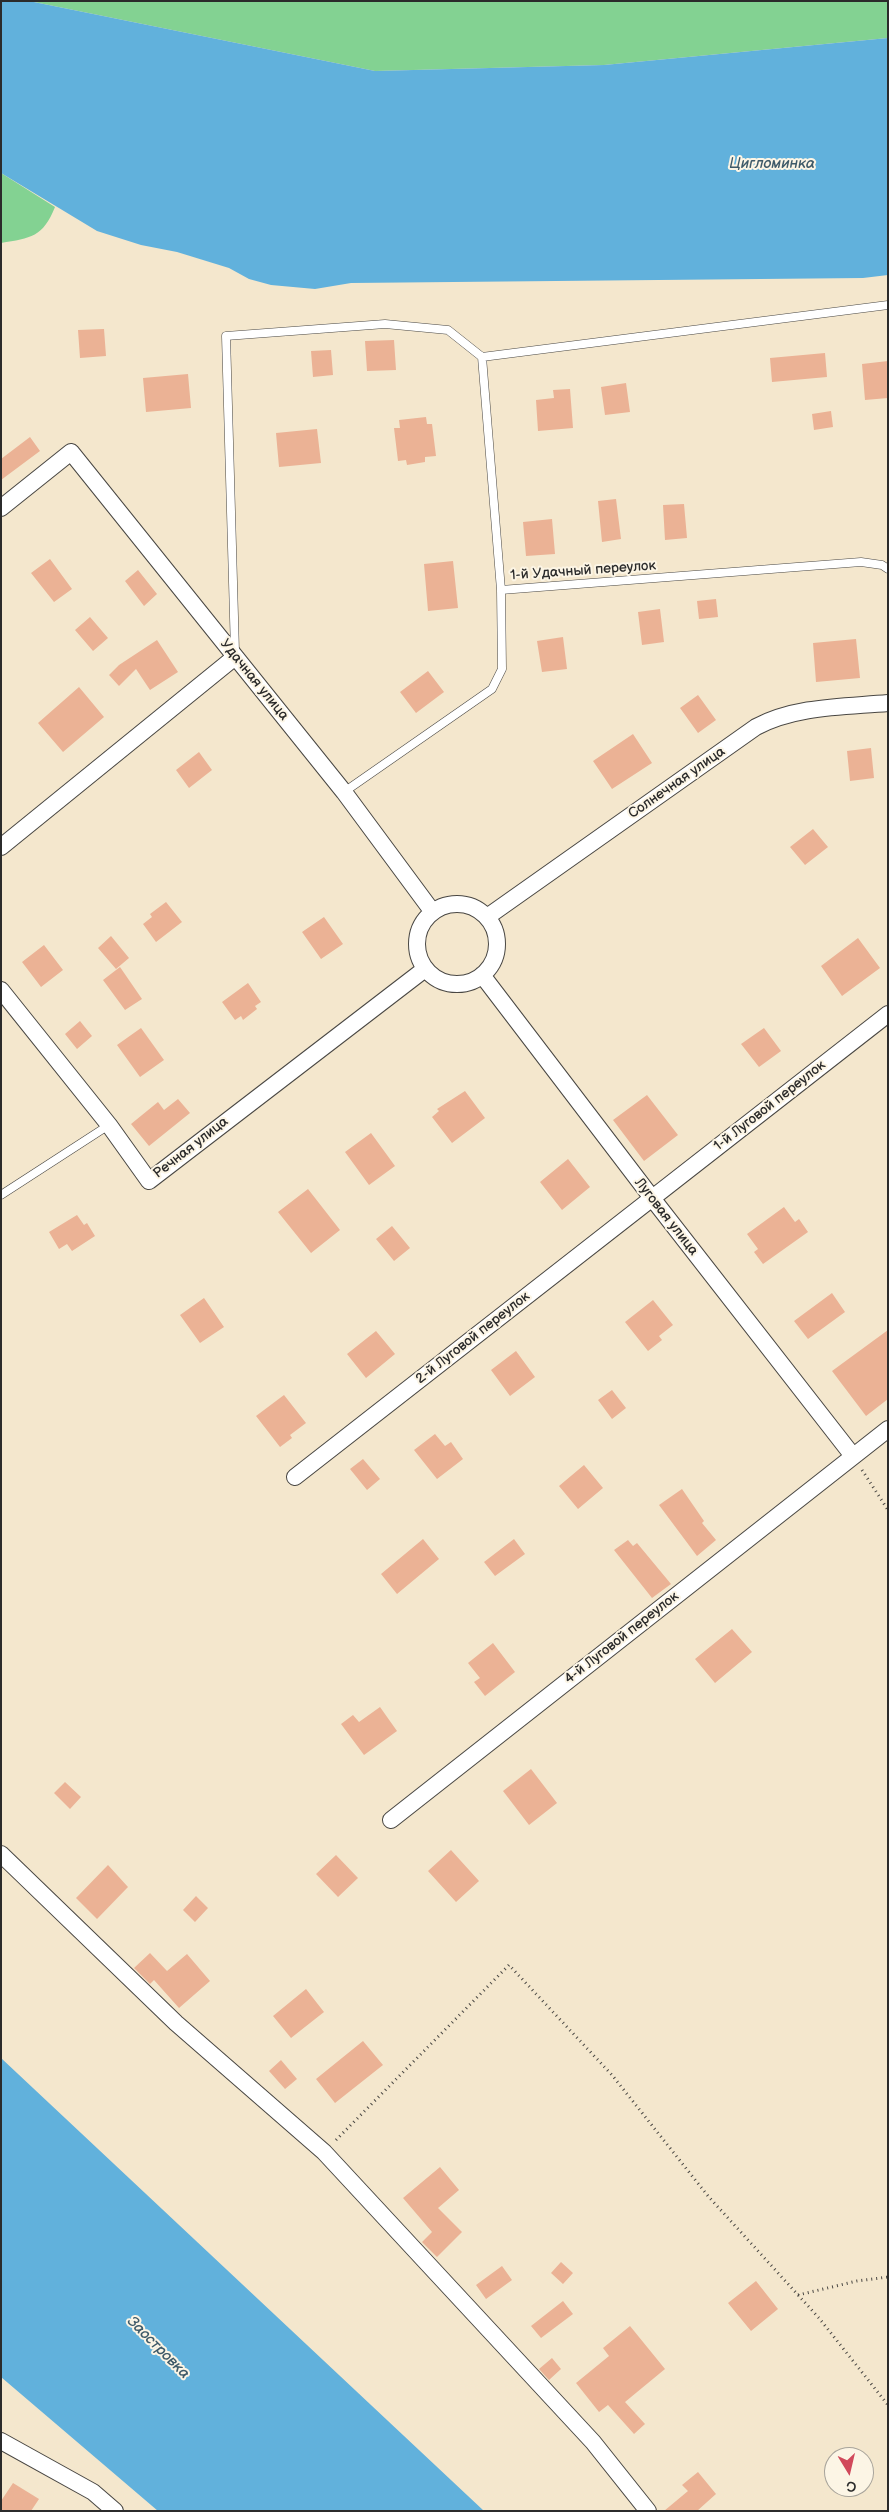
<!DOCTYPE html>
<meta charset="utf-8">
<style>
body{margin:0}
#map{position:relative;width:889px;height:2512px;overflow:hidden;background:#f4e7cd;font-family:"Balsamiq Sans",sans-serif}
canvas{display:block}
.frame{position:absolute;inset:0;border:2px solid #2b2b2b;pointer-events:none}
.north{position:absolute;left:824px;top:2447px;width:50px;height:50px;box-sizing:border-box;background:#fcf5e5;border:1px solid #a8a49b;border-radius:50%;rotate:171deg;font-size:14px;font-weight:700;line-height:20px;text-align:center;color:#2b2b2b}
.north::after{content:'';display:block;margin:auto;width:18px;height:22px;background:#d1495b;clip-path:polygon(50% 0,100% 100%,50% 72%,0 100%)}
</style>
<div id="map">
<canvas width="889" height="2512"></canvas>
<div class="frame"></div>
<div class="north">С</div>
</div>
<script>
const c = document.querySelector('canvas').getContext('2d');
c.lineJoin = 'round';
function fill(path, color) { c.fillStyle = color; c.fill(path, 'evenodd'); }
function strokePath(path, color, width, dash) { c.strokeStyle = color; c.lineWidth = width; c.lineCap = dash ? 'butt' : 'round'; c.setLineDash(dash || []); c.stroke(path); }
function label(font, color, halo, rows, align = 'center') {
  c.font = font + ' "Balsamiq Sans",sans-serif'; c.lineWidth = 4; c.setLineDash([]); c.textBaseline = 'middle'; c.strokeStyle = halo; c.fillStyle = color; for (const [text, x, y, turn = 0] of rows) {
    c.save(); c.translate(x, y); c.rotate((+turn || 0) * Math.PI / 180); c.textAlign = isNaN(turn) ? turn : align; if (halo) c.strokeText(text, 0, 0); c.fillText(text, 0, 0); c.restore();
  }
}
const green = new Path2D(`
 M29,1h859v37l-284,27 -229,6z
 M1,173l54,34c-12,30 -24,31 -54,36z`);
const water = new Path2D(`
 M1,1h28l346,70 229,-6 284,-27v237l-25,3 -512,5 -36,6 -44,-4 -22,-6 -20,-11 -52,-16 -36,-7 -44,-14 -96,-58z
 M1,2058l483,453h-326l-157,-134z`);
const building = new Path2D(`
 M104,329l2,27 -26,2 -2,-28z
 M394,340l2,30 -29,1 -2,-30z
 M331,350l2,25 -20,2 -2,-26z
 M825,353l2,24 -55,5 -2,-24z
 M888,361v37l-23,2 -3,-36z
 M188,374l3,34 -45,4 -3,-34z
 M626,383l4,29 -25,3 -4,-28z
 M570,389l3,39 -35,3 -2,-31 18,-2 -1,-8z
 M831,411l2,16 -19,3 -2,-16z
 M426,417l1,7h5l4,32 -11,1v5l-18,3 -1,-5 -8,1 -4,-33h6l-1,-8z
 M317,429l4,34 -42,4 -3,-34z
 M30,437l10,14 -39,29v-21z
 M616,499l5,40 -19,3 -4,-41z
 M684,504l3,34 -22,2 -2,-35z
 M552,519l3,35 -29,2 -3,-34z
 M50,559l22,30 -18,13 -23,-29z
 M453,561l5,47 -30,3 -4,-47z
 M138,570l19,24 -13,12 -19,-25z
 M716,599l2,18 -19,2 -2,-18z
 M660,609l4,33 -22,3 -4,-33z
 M90,617l18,21 -15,13 -18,-21z
 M563,637l4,32 -25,3 -5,-31z
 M856,639l4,39 -44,4 -3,-39z
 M157,640l21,32 -28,18 -14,-21 -17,17 -10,-11 10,-10z
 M428,671l16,21 -28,21 -16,-21z
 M79,687l25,30 -41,35 -25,-29z
 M698,695l18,25 -18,13 -18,-25z
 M633,734l19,29 -40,26 -19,-28z
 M871,748l3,30 -24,3 -3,-30z
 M199,752l13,18 -23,18 -13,-18z
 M813,829l15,18 -23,18 -15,-18z
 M166,902l16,20 -26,20 -13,-18 9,-7 -2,-3z
 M324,917l19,27 -22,15 -19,-27z
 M111,936l18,22 -13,11 -18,-21z
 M858,938l22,30 -38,28 -21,-30z
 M44,945l19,25 -22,17 -19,-25z
 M120,967l22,32 -17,11 -22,-30z
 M248,983l13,19 -6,4 2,3 -14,11 -2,-4 -6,4 -13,-18z
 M80,1021l12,15 -15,13 -12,-15z
 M141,1028l23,32 -24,17 -23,-32z
 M764,1028l17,23 -22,16 -18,-23z
 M465,1091l20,27 -33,25 -20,-26 7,-6 -2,-2z
 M647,1095l31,40 -34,26 -31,-41z
 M178,1099l12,14 -41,33 -18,-22 27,-22 6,8z
 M371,1133l24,33 -26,19 -24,-33z
 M568,1159l22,28 -28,23 -22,-28z
 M308,1189l32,41 -29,23 -33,-41z
 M784,1207l11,15 4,-3 9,13 -45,32 -9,-12 4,-3 -11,-15z
 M77,1215l7,10 3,-2 8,13 -23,15 -5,-7 -8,5 -10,-17z
 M392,1226l18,22 -16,13 -18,-22z
 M832,1293l13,19 -37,27 -14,-18z
 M204,1298l20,29 -24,16 -20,-28z
 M653,1300l20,25 -14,11 3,4 -14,11 -23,-29z
 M888,1330v69l-22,17 -34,-45z
 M376,1331l19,23 -29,24 -19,-24z
 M516,1351l19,26 -25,19 -19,-26z
 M612,1390l14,18 -14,11 -14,-19z
 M284,1395l22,28 -16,12 2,3 -12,9 -24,-31z
 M435,1434l10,12 6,-4 12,17 -26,20 -23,-29z
 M363,1459l17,20 -13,11 -17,-21z
 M584,1465l19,23 -25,21 -19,-23z
 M682,1489l22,32 -2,2 14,17 -19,16 -38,-51z
 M423,1539l16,20 -42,35 -16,-20z
 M514,1539l11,15 -30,22 -11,-14z
 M628,1540l5,6 4,-3 34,41 -19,14 -38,-48z
 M732,1629l20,23 -37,31 -20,-24z
 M493,1643l22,29 -30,24 -11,-14 6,-4 -12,-15z
 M380,1707l17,24 -33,24 -23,-31 12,-9 6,7z
 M531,1769l26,34 -28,22 -26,-34z
 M65,1782l16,15 -11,12 -16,-16z
 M451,1850l28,31 -23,21 -28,-31z
 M336,1855l22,23 -20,19 -22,-23z
 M108,1865l20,22 -31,32 -21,-21z
 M196,1896l12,12 -13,14 -12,-12z
 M150,1953l17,18 20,-17 23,27 -31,27 -25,-28 -4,4 -16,-16z
 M306,1989l18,23 -33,26 -18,-22z
 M363,2041l20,24 -48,38 -19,-24z
 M281,2060l16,19 -12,10 -16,-18z
 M440,2167l19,23 -21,18 24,24 -25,25 -15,-15 10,-10 -29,-34z
 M561,2262l12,11 -10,11 -12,-11z
 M502,2266l10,14 -26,19 -10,-14z
 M756,2281l22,28 -27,22 -23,-28z
 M563,2301l10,13 -32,24 -10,-12z
 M630,2326l35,43 -40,33 20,22 -11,10 -26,-29 -9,7 -23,-29 33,-27 -6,-8z
 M552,2358l9,11 -12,11 -10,-11z
 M698,2472l18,22 -19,17h-33l24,-20 -6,-6z
 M13,2483l26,16 -8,12h-30v-10z`);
const path = new Path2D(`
 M862,1470l26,40
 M336,2140l173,-175 103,110 96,121 111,122 69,87
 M798,2295l59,-14 31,-4`);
const service = new Path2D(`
 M482,357l19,233
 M235,652l-9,-316 159,-12 63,6 34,27 406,-52
 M344,792l148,-103 10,-20 -1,-79 360,-28 21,3 6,4
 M1,1195l108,-70`);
const minor = new Path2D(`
 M1,508l70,-56 273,340 88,119
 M1,847l234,-190
 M417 944a40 40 0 1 1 80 0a40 40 0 1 1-80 0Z
 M487,917l269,-190c40,-21 87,-20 132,-24
 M482,975l170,223 201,258
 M1,990l108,135 40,56 276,-212
 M295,1477l593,-463
 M391,1820l497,-391
 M1,1854l175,169 148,129 269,290 55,69
 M1,2441l92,51 22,19`);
const streetNames = [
 ["1-й Удачный переулок",583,571,-4],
 ["Удачная улица",254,680,51],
 ["Солнечная улица",677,783,-35],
 ["1-й Луговой переулок",770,1106,-38],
 ["Речная улица",191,1148,-38],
 ["Луговая улица",666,1217,52],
 ["2-й Луговой переулок",473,1338,-38],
 ["4-й Луговой переулок",622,1638,-38]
];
const waterNames = [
 ["Цигломинка",772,164],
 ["Заостровка",158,2348,45]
];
fill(green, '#83d292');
fill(water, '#61b1dc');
fill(building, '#ebb295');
strokePath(service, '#494743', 9);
strokePath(minor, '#494743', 18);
strokePath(path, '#494743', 3, [1, 4]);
strokePath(service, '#fff', 8);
strokePath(minor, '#fff', 16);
label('14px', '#2b2b2b', '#fcf5e5', streetNames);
label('italic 15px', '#3e5a69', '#fcf5e5', waterNames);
</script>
